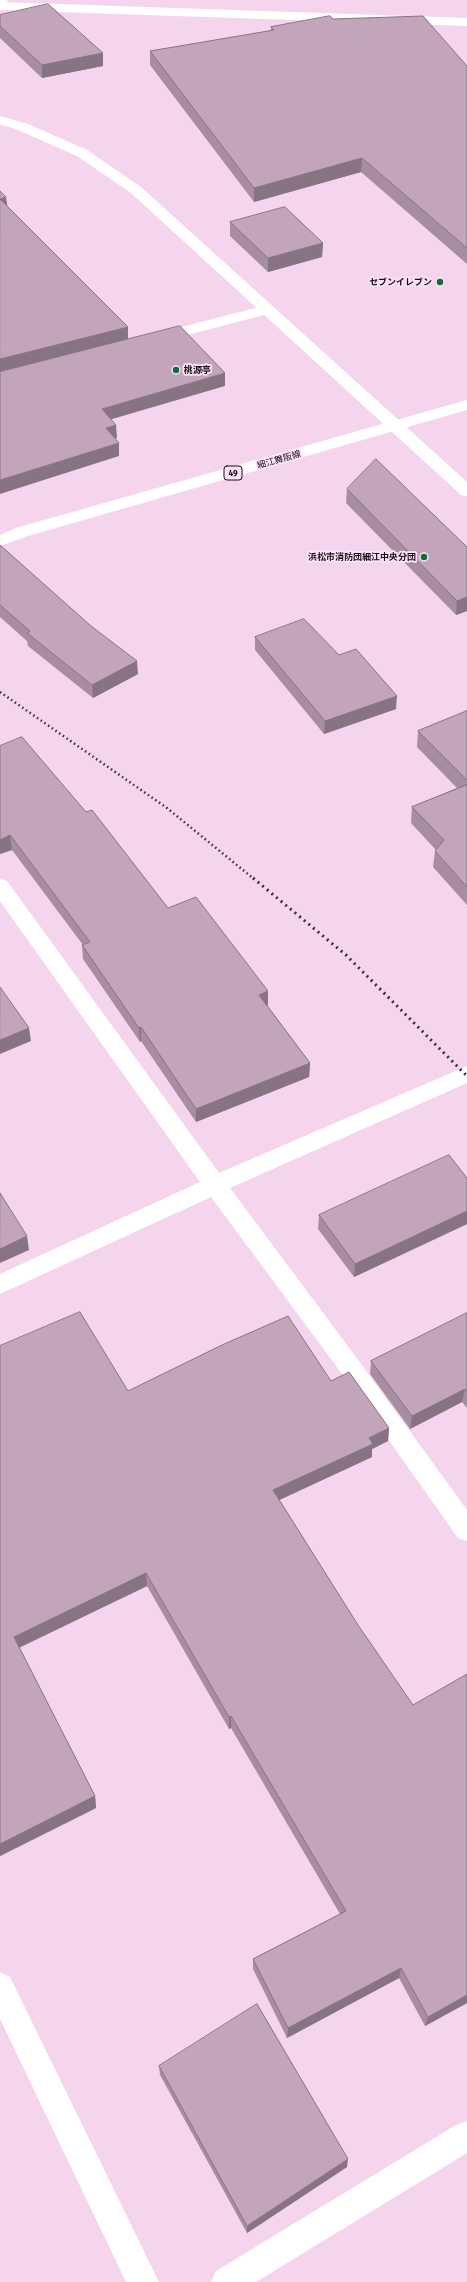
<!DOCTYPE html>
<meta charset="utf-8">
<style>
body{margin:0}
canvas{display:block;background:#f5d5ed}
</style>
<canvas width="467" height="2282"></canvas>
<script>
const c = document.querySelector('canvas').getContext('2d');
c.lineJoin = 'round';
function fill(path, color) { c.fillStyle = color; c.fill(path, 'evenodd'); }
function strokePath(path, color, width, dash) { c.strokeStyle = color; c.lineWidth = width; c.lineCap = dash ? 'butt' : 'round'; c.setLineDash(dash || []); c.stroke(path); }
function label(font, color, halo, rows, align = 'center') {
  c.font = font + ' "Fira Sans Condensed","Noto Sans JP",sans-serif'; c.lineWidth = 3.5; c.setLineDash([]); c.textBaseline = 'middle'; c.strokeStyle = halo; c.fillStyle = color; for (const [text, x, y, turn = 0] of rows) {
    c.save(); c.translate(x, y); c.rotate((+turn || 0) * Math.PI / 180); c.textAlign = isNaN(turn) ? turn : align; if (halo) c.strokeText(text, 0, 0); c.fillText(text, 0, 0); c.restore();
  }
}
const minor = new Path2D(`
 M0,2l467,16v8l-467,-16z
 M267,305l5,2 3,3 -3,3 -116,30 -5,-2 -3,-3 3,-3z
 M0,879l7,2 212,292 248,-107v17l-237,105 126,169 111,153v31l-9,-3 -118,-167 -129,-174 -211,97v-20l200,-92 -200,-281z
 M0,1972l10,5 149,305h-33l-126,-263z
 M467,2121v32l-211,129h-45l5,-11 240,-146z`);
const tertiary = new Path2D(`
 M0,116l28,8 59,26 54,37 326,295v14l-6,-1 -330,-302 -54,-37 -59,-26 -18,-6z`);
const secondary = new Path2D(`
 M0,0h9l-9,6z`);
const primary = new Path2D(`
 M467,400v10l-439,126 -28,10v-11l16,-7z`);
const railFar1 = new Path2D(`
 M0,692l167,116 87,71`);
const rail = new Path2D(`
 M253,878l93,77 121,121`);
const wall = new Path2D(`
 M0,15l103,38v13l-61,12 -42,-40z
 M333,19l134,47v198l-106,-92 -107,30 -104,-137v-14l121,-20v-4z
 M230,222l93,21 -1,14 -54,15 -38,-36z
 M347,489l120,58v64l-11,4 -110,-112z
 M0,545l138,129 -45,24 -65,-52 -1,-5 -27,-24z
 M255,637l84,18 57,54 -72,25 -69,-84z
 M467,711v194l-34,-38 2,-16 1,-1 -25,-27 1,-16 45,-19 -40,-41 1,-16z
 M0,746l86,66 82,96 100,97h-1l43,58 -1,14 -113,45 -55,-81 -1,1 -57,-83 -1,-14h1l-71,-95 -12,4z
 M467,1178v46l-113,53 -36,-48 1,-14z
 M467,1313v95l-5,-6 -52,27 -40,-55 1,-13z
 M0,1346l128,45 203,-10 58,47 -1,13 -16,8v8l-93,43 188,503 -42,23 -26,-48 -112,60 -34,-69v-10l87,-45 -109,-186 -2,1 -82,-143 -128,62 76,148 1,12 -96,48z
 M159,2066l188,101 -100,66 -87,-158z`);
const shadedWall = new Path2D(`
 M103,53v13l-61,12v-13z
 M362,158l-1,14 -107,30v-14z
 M6,197l2,13 -8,-11z
 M323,243l-1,14 -54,15v-14z
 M128,327v12l-128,33v-13z
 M225,373v13l-123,36v-13z
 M116,425l1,13 -10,3 -1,-13z
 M119,443v13l-119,38v-14z
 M467,597v14l-11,4 1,-14z
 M137,661l1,13 -45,24 -1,-13z
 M397,696l-1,13 -72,25 1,-13z
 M10,835l2,15 -12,4v-14z
 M268,991v14l-9,3v-13z
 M141,1027v14l-1,1 -1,-14z
 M29,1028l2,13 -31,13v-14z
 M310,1063l-1,14 -113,45v-13z
 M467,1211v13l-113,53 1,-13z
 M27,1236l2,14 -29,13v-14z
 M465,1389l-3,13 -52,27 2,-13z
 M389,1428l-1,13 -16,8v8l-99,46v-13z
 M146,1573l1,13 -131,63 -2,-12z
 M231,1716v12l-2,1v-12z
 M95,1796l1,12 -96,48v-12z
 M401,1968l-2,10 -112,60 1,-10z
 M467,1995v8l-42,23 3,-9z
 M348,2159l-1,8 -100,66v-7z`);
const building = new Path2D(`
 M48,4l55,49 -61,12 -42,-39v-11z
 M330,16l3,3 90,-3 44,50v182l-105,-90 -108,30 -104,-137 124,-21 -3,-3z
 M0,191l6,6 -6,2 128,128 -128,32z
 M285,207l38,36 -55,15 -38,-36z
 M180,326l45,47 -123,36 14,16 -10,3 13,15 -119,37v-108z
 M376,459l91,88v50l-10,4 -110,-112z
 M0,545l91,81 46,35 -45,24 -65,-52 3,-2 -30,-26z
 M304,619l35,36 17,-6 41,47 -72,25 -70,-84z
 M467,711v69l-49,-49z
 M22,737l64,75 6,-2 76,98 28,-11 72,94 -9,4 51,68 -114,46 -55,-82 -2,1 -57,-83 8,-3 -80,-107 -10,5v-94z
 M467,785v102l-32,-36 9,-11 -32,-33z
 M0,987l29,41 -29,12z
 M449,1155l18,23v33l-112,53 -36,-49z
 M0,1193l27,43 -27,13z
 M80,1312l48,79 94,-46 66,-29 43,65 18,-9 40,56 -20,10 4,6 -100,46 85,135 55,80 54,-31v321l-39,22 -27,-49 -113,60 -35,-69 93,-48 -115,-195 -2,1 -83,-144 -132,64 81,159 -95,48v-498z
 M467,1313v79l-2,-3 -53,27 -41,-55z
 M257,2004l91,155 -101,67 -88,-160z`);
const markers = [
 [440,282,4,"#126a3c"],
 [176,370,4,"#126a3c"],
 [424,557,4,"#126a3c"]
];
const farPoinames = [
 ["セブンイレブン",432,282],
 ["桃源亭",184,370,"left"],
 ["浜松市消防団細江中央分団",416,557]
];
const farStreetnames = [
 ["細江舞阪線",279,460,-16]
];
const shields = [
 [233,473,18]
];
const shieldNames = [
 ["49",233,473]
];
fill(minor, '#fff');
fill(tertiary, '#fff');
fill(secondary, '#fff');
fill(primary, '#fff');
strokePath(railFar1, '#3d2f3a', 2.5, [1.5, 3]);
strokePath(rail, '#3d2f3a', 3, [2, 4]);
fill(wall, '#a78da1');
fill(shadedWall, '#887383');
fill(building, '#c2a4bb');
strokePath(building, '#887383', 1);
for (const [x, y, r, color] of markers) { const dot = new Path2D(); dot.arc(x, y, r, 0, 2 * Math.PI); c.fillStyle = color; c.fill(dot); strokePath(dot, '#fee4f8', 1.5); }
label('bold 9px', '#150b13', '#fee4f8', farPoinames, 'right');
label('9px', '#150b13', '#fee4f8', farStreetnames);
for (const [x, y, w] of shields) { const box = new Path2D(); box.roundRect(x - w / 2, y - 7, w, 14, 3); c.fillStyle = '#fee4f8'; c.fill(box); strokePath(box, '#150b13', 1); }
label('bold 9px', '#150b13', null, shieldNames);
</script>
